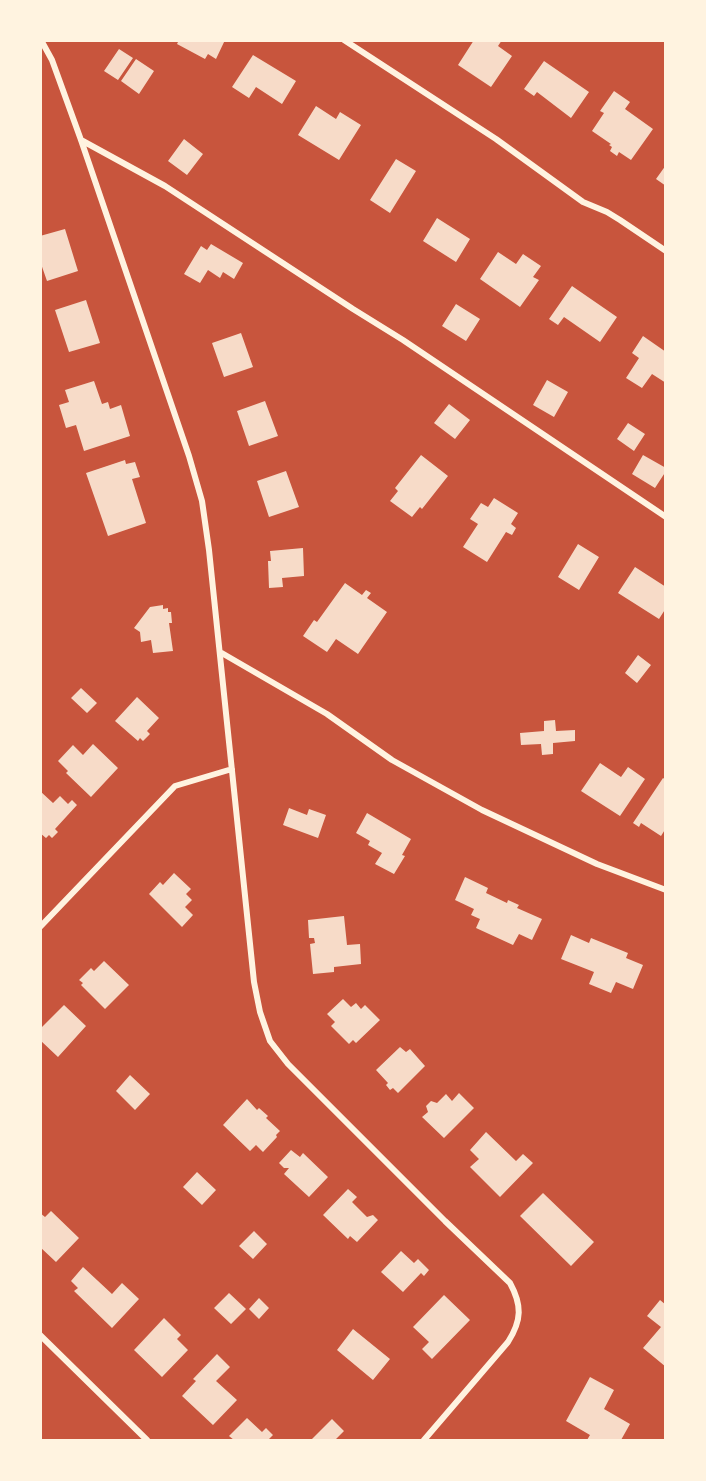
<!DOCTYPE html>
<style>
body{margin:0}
#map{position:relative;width:706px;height:1481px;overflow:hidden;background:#c8553d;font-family:Merriweather,serif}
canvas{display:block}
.frame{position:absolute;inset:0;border:42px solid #fff3e0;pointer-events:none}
</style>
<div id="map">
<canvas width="706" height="1481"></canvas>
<div class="frame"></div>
</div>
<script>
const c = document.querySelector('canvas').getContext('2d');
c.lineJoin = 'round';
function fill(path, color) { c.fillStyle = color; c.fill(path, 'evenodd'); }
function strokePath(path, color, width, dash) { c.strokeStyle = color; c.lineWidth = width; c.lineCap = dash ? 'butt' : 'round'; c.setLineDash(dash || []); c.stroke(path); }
const building = new Path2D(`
 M179,40h46l-9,19 -8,-5 -3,5 -28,-15z
 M474,40h28l-4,6 14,10 -21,31 -33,-22z
 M119,49l14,9 -15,22 -14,-9z
 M253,55l43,26 -14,23 -26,-17 -7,11 -17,-11z
 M136,59l18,12 -15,23 -18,-13z
 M544,61l45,31 -18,26 -34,-26 -3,4 -10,-7z
 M614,91l16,11 -5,7 28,20 -22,31 -12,-8 -2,4 -7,-5 2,-4 -3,-2 2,-1 -19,-13 12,-18 -4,-2z
 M316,106l20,13 4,-7 21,13 -22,35 -41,-25z
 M184,139l19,15 -16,21 -19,-14z
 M396,159l20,12 -26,42 -20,-13z
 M666,165v21l-10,-7z
 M437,218l33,21 -14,23 -33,-21z
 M65,229l13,42 -31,10 -7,-20v-25z
 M211,244l32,19 -9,16 -11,-7 -3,6 -12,-8 -8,13 -16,-9 17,-28 6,4z
 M498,252l18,12 7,-10 18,12 -8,11 6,3 -19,27 -40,-28z
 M572,286l45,31 -17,25 -36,-25 -6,8 -9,-6z
 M86,300l14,43 -31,9 -14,-42z
 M456,304l24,15 -14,22 -24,-15z
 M241,333l12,34 -29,10 -12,-34z
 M643,336l23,16v31l-14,-9 -10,14 -16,-10 13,-20 -7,-5z
 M547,380l21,12 -14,25 -21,-12z
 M94,381l8,23 6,-2 2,7 11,-4 9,31 -46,15 -8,-26 -10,3 -7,-23 10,-3 -4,-12z
 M265,401l13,35 -29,10 -12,-35z
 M449,404l21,16 -15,19 -21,-16z
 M628,423l17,11 -11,17 -17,-12z
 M421,455l27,21 -26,33 -2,-2 -8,10 -22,-16 8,-10 -3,-3z
 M643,455l23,13v3l-11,17 -23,-14z
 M125,460l1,4 9,-2 5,15 -8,2 14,44 -38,13 -22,-63z
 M286,471l13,36 -30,10 -12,-36z
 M494,498l24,15 -7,11 5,4 -4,7 -6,-3 -19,30 -24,-15 15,-23 -8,-5 11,-16 7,4z
 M578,544l21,13 -20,33 -21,-13z
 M303,548l1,28 -22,2 1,9 -14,1 -1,-27h3l-1,-10z
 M635,567l31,20v21l-7,11 -41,-26z
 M345,583l17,12 4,-5 5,3 -4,5 20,14 -29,42 -22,-15 -9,13 -24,-16 11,-16 3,2z
 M163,605v4l5,-1v4h3l1,11h-3l4,28 -20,2 -2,-13 -10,2 -1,-10 -6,-4 16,-21z
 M638,655l13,10 -14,18 -12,-10z
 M81,688l16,15 -10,10 -16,-15z
 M137,697l22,21 -12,13 3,3 -7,7 -3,-3 -2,3 -23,-20z
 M555,720l1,11 19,-1v11l-22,2v11l-11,1 -1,-11 -20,1 -1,-12 24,-2v-10z
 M93,744l25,24 -27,29 -25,-24 2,-2 -10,-10 15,-16 10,10z
 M600,763l21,14 7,-10 17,12 -25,37 -39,-25z
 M663,778l3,2v48l-5,8 -20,-13 -2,4 -6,-4z
 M40,791l13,12 7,-7 8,8 4,-4 5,5 -22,24 3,3 -6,6 -3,-3 -3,3 -6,-5z
 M289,808l18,7 2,-6 17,6 -8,23 -35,-13z
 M367,813l44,26 -9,16 3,1 -11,18 -19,-10 7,-11 -14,-8 2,-4 -14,-8z
 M174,873l17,16 -5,5 6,6 -7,7 8,8 -11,12 -33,-33 11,-12 3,3z
 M465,877l23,11 -2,5 21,10 1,-3 11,5 -2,3 25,11 -10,21 -13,-6 -6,11 -37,-17 4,-9 -9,-4 3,-6 -19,-9z
 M344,916l3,29 13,-1 1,20 -27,3v5l-21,2 -3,-30 5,-1 -1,-5h-5l-1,-18z
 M571,935l18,8 2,-5 37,15 -2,5 17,7 -10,24 -17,-7 -5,11 -22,-9 5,-12 -33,-13z
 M104,961l25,24 -24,24 -24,-24 2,-2 -4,-3 12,-12 3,3z
 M343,999l8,8 5,-4 5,6 4,-4 15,15 -24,23 -3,-3 -4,4 -18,-18 4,-4 -8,-8z
 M64,1005l22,21 -28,31 -18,-17v-11z
 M400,1047l6,5 4,-3 15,17 -27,27 -5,-5 -3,2 -4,-5 2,-2 -12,-13z
 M130,1075l20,19 -15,16 -19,-19z
 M459,1093l15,15 -30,30 -22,-21 6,-5 -2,-6 5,-5 6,2 9,-9 6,7z
 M247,1099l10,11 2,-2 9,8 -2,2 14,13 -4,4 1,2 -14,15 -7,-7 -6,6 -27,-26z
 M486,1132l30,29 7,-7 10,9 -33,34 -30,-30 9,-8 -9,-9z
 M291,1150l9,7 3,-4 25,24 -19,20 -25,-23 5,-6h-5l-5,-5z
 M197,1172l19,18 -14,15 -19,-18z
 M348,1189l9,8 -5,5 15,15 6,-2 5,5 -21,22 -7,-6 -2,3 -25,-24z
 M543,1193l51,49 -23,24 -51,-50z
 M51,1211l28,27 -23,24 -16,-15v-34l5,4z
 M254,1231l13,13 -14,15 -14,-13z
 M401,1251l13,12 4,-4 11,11 -5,6 -3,-3 -18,19 -22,-20z
 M83,1267l29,27 10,-11 17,16 -27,29 -38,-37 4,-3 -7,-7z
 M229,1293l17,16 -15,15 -17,-16z
 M444,1295l26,25 -38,39 -10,-10 7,-7 -16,-15z
 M259,1298l10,10 -10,11 -10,-10z
 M660,1300l6,5v62l-23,-19 18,-21 -14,-11z
 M164,1318l17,17 -4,4 11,11 -26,27 -28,-27z
 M353,1329l37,30 -17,21 -36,-30z
 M217,1354l13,13 -14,14 21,19 -24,25 -31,-29 14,-15 -3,-2z
 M590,1377l24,13 -10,19 26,15 -9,16h-34l3,-5 -24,-14z
 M247,1418l15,14 4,-4 7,7 -4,4 1,1h-36l-5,-4z
 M332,1419l12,12 -9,9h-24z`);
const minor = new Path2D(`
 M41,40l11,20 29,80 108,316 13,45 7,49 45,432 6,30 10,29 18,23 157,157 65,62c12,22 12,37 -2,59l-84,98
 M344,40l152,99 87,63 24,10 13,8 46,31
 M81,140l84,46 188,123 50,31 263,177
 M220,652l107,62 65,46 90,50 115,54 69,26
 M40,927l135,-141 57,-17
 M40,1335l107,105`);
fill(building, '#f7dbc8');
strokePath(minor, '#fff3e0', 6);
</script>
